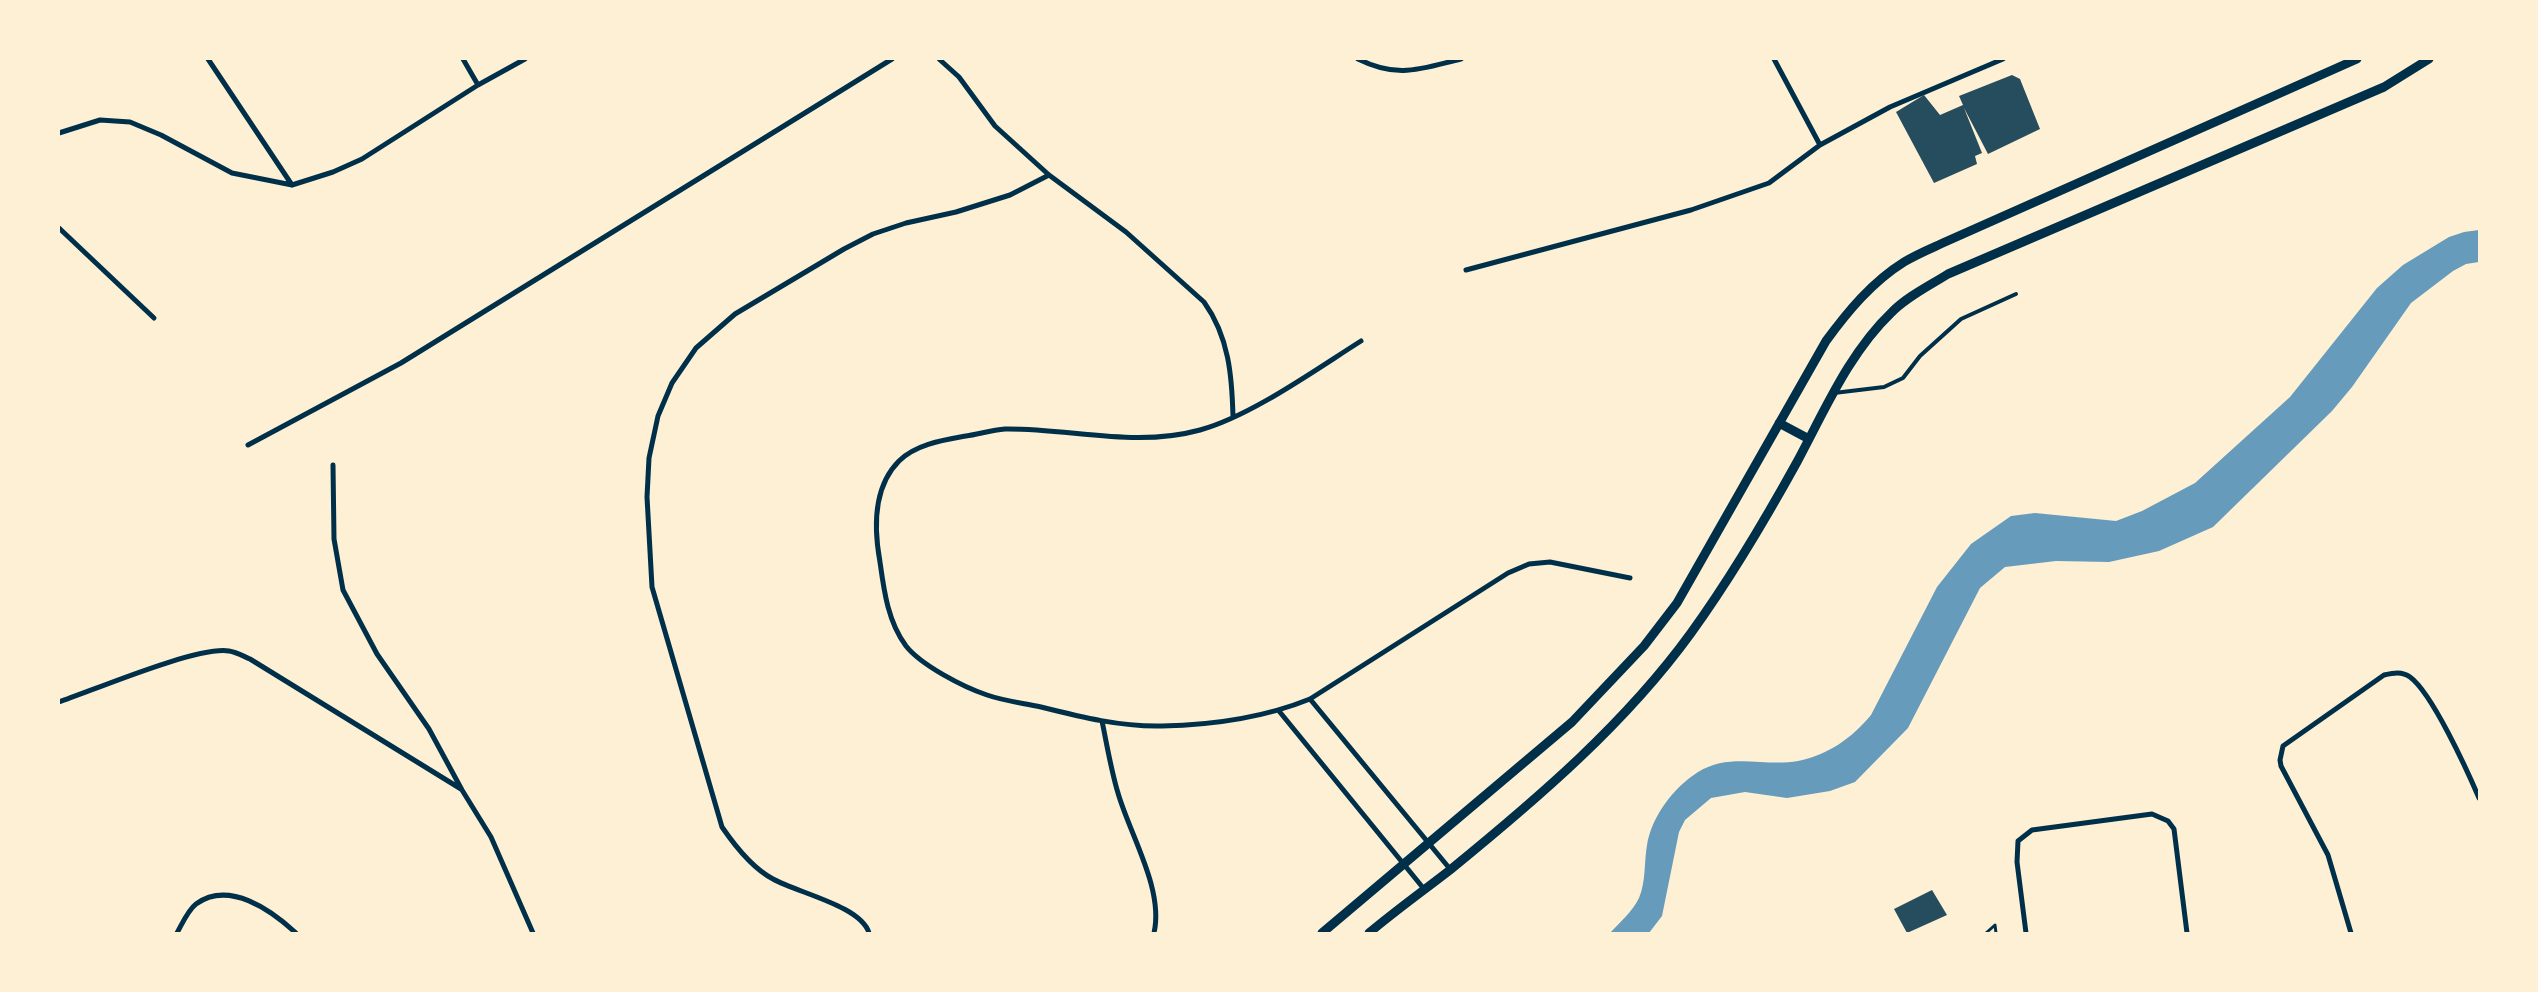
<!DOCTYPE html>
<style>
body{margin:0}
#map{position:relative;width:2538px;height:992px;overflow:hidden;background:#fdf0d5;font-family:Roboto,sans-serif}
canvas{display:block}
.frame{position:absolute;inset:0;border:60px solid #fdf0d5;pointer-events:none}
</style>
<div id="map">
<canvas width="2538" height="992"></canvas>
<div class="frame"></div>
</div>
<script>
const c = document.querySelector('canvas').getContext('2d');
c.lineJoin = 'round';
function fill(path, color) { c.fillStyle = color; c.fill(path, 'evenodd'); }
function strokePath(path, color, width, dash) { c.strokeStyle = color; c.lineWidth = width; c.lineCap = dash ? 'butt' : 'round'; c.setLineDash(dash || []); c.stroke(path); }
const water = new Path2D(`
 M2479,230v32l-13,2 -13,7 -42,32 -59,84 -20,24 -119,116 -54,24 -50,11 -53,-1 -51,6 -25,21 -72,140 -53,54 -25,9 -43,7 -42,-6 -34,6 -26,22 -6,12 -17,84 -13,17h-39c9,-10 23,-22 29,-35 7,-16 5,-36 8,-53 5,-29 26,-57 51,-73 32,-20 66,-5 100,-11 30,-6 54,-23 73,-46l66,-128 34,-43 40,-28 24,-3 81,8 26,-10 53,-28 95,-86 87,-109 26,-23 46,-28 15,-5z`);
const building = new Path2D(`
 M2012,75l8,4 20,50 -52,25 -24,-46 18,45 -7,3 2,8 -43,19 -38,-71 28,-17 16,20 23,-10 -4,-9z
 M1932,890l15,25 -40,18 -13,-24z`);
const path = new Path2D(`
 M1986,933l9,-8 1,8`);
const service = new Path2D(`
 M1834,393l50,-6 19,-9 17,-22 41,-37 55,-25`);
const minor = new Path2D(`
 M208,59l84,126
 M463,59l15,26
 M939,59l20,18 36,49 54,49 77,57 78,70c25,35 28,74 29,115
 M1358,59c40,20 62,10 103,0
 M1774,59l46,86
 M59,133l41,-13 30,2 31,13 71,38 60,12 41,-13 29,-13 116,-74 47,-26
 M59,228l95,90
 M1466,270l225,-60 78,-27 51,-38 70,-38 113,-48
 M1361,341c-46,29 -110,75 -161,89 -65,18 -130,-2 -195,-1 -13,1 -26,5 -39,7 -22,4 -50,8 -67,25 -26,26 -25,68 -19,101 4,29 8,60 26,84 15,19 57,41 81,49 17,6 36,8 54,12 40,10 80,20 121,19 51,-1 101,-8 148,-27l198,-126 21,-9 21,-2 80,16
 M248,445l153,-82 491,-304
 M333,465l1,74 9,51 34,64 52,75 33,61 29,47 42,96
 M1310,699l140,170
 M59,702c35,-12 138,-56 170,-51 7,1 14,5 21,8l211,130
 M1279,711l145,178
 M1102,721c5,24 9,49 16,72 12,42 46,96 36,140
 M177,933c5,-9 11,-23 19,-29 33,-24 75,6 100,29
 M869,933c-8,-27 -71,-40 -96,-54 -21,-11 -38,-33 -51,-52l-70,-240 -5,-90 2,-39 9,-42 14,-33 24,-35 39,-34 109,-65 29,-15 33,-11 50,-11 54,-17 39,-20
 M2026,933l-9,-71 1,-21 14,-11 120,-16 16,7 6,8 13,104
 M2351,933l-23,-78 -47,-89 -1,-6 3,-14 101,-71c9,-2 18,-4 26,2 22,16 57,93 69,121`);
const tertiary = new Path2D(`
 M1779,423l30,16
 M1322,933l250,-211 72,-76 33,-43 149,-262c22,-30 46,-59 78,-79 13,-8 28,-14 41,-20l412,-183
 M1369,933c26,-22 54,-42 81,-63 87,-71 175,-146 241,-237 39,-54 74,-113 106,-171 28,-52 52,-109 95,-150 16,-16 37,-26 56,-38l436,-187 45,-28`);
fill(water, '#669bbc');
fill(building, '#264d5e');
strokePath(path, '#003049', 3);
strokePath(service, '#003049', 4);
strokePath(minor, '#003049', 5);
strokePath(tertiary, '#003049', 9);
</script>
